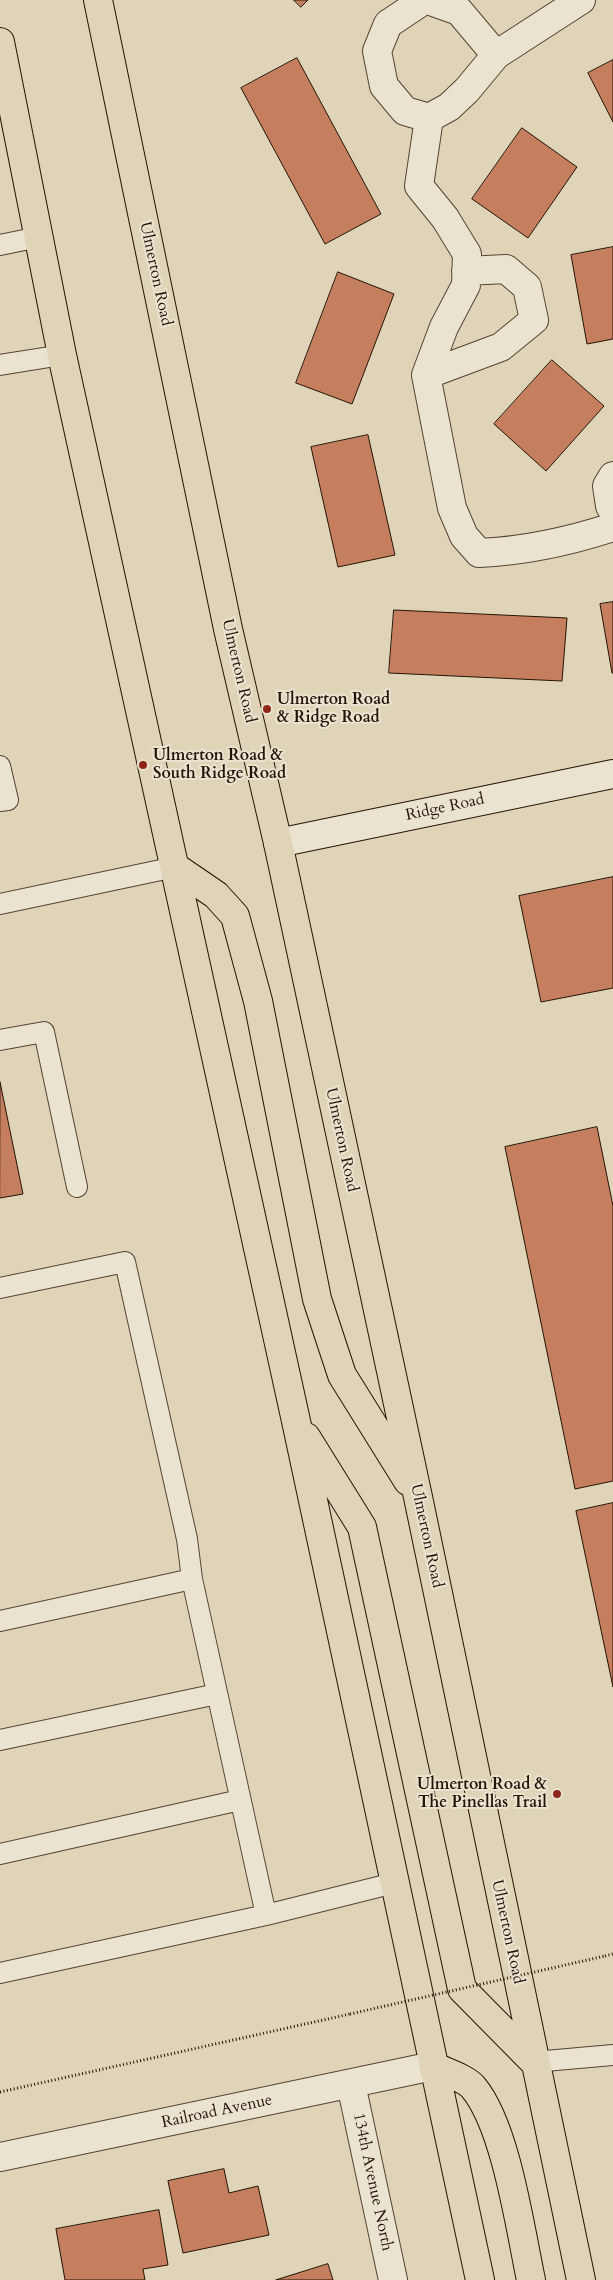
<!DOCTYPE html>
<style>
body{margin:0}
canvas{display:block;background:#dfd4b7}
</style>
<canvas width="613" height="2280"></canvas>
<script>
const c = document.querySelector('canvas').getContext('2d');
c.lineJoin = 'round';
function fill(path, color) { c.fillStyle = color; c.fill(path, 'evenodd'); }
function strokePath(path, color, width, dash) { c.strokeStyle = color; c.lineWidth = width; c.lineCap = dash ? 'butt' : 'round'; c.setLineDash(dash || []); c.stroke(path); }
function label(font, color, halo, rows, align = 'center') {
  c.font = font + ' Cardo,serif'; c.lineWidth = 4; c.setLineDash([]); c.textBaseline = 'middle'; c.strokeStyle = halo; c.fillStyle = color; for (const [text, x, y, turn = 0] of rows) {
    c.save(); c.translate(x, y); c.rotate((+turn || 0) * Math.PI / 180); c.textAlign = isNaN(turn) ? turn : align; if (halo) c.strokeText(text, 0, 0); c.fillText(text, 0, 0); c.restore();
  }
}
const building = new Path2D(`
 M294,0h14l-7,7z
 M297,58l84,156 -56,30 -84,-156z
 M613,60v62l-25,-49z
 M522,128l55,39 -49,71 -56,-39z
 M613,247v92l-26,5 -16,-89z
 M338,272l56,22 -42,110 -56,-21z
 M552,360l52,46 -58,65 -52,-47z
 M368,435l27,120 -57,12 -27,-120z
 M613,602v71h-1l-12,-69z
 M394,610l173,8 -5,63 -173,-8z
 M613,877v111l-72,14 -22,-106z
 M0,1082l23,112 -23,4z
 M597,1127l16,79v275l-38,8 -70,-342z
 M613,1503v184l-37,-176z
 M224,2169l5,24 29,-7 11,49 -86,18 -15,-72z
 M159,2210l9,55 -25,4 2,11h-80l-9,-51z
 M328,2264l5,16h-57z`);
const path = new Path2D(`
 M605,1956l8,-2
 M0,2092l350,-78`);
const lane = new Path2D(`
 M0,245l39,-8
 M0,365l62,-10
 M0,766l8,34 -8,1
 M0,904l175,-37
 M0,1040l44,-8 33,155
 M0,1288l125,-26 62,277 5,40
 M0,1621l192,-42 74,336
 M0,1740l217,-46
 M0,1854l240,-54
 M0,1973l266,-58 128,-32
 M534,2062l79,-7`);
const street = new Path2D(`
 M424,0l-36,24 -11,27 7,35 21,25 24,7 20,-11 18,-17 29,-35 85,-55
 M428,0l31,11 37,44
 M429,118l-10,68 26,32 22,36 -1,31 -22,42 -18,48 26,133 12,28 15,17c46,-2 91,-12 134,-26
 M426,375l75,-28 33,-27 -7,-33 -21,-18 -40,2
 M613,476l-6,10 3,20 3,5
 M351,2084l42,196
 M0,2157l433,-91`);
const secondary = new Path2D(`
 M278,843l335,-69`);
const primary = new Path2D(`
 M98,0l130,629 50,214 140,654 163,783
 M0,42l62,313 234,1066 184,859
 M175,867l41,28 19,21 23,85 59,298 25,76 66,106
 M306,1437l56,90 100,462 72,73
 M433,2066c12,6 32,12 40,21 33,39 47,141 58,193`);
const pathBridge = new Path2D(`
 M350,2014l255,-58`);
const markers = [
 [267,709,5,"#8f2418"],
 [143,765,5,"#8f2418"],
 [557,1794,5,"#8f2418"]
];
const streetNames = [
 ["Ulmerton Road",155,274,78],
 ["Ulmerton Road",238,671,77],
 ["Ridge Road",445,808,-12],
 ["Ulmerton Road",341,1140,78],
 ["Ulmerton Road",426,1536,78],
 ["Ulmerton Road",507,1932,78],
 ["Railroad Avenue",217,2112,-12],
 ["134th Avenue North",372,2182,78]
];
const poiNames = [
 ["Ulmerton Road",277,700],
 ["& Ridge Road",277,718],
 ["Ulmerton Road &",153,756],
 ["South Ridge Road",153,774],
 ["Ulmerton Road &",547,1785,"right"],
 ["The Pinellas Trail",547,1803,"right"]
];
fill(building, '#c57f5f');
strokePath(building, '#251305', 1);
strokePath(lane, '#544332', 22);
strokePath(street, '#544332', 30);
strokePath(secondary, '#251305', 30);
strokePath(primary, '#251305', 30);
strokePath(path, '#251305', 3, [1, 2.5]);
strokePath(lane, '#eae3d0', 20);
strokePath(street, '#eae3d0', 28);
strokePath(secondary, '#eae3d0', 28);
strokePath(primary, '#dfd4b7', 28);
strokePath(pathBridge, '#251305', 3, [1, 2.5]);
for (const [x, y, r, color] of markers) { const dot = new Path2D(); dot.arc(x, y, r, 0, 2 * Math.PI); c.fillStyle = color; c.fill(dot); strokePath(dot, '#eae3d0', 2); }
label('16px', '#251305', '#eae3d0', streetNames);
label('bold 16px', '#251305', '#eae3d0', poiNames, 'left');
</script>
